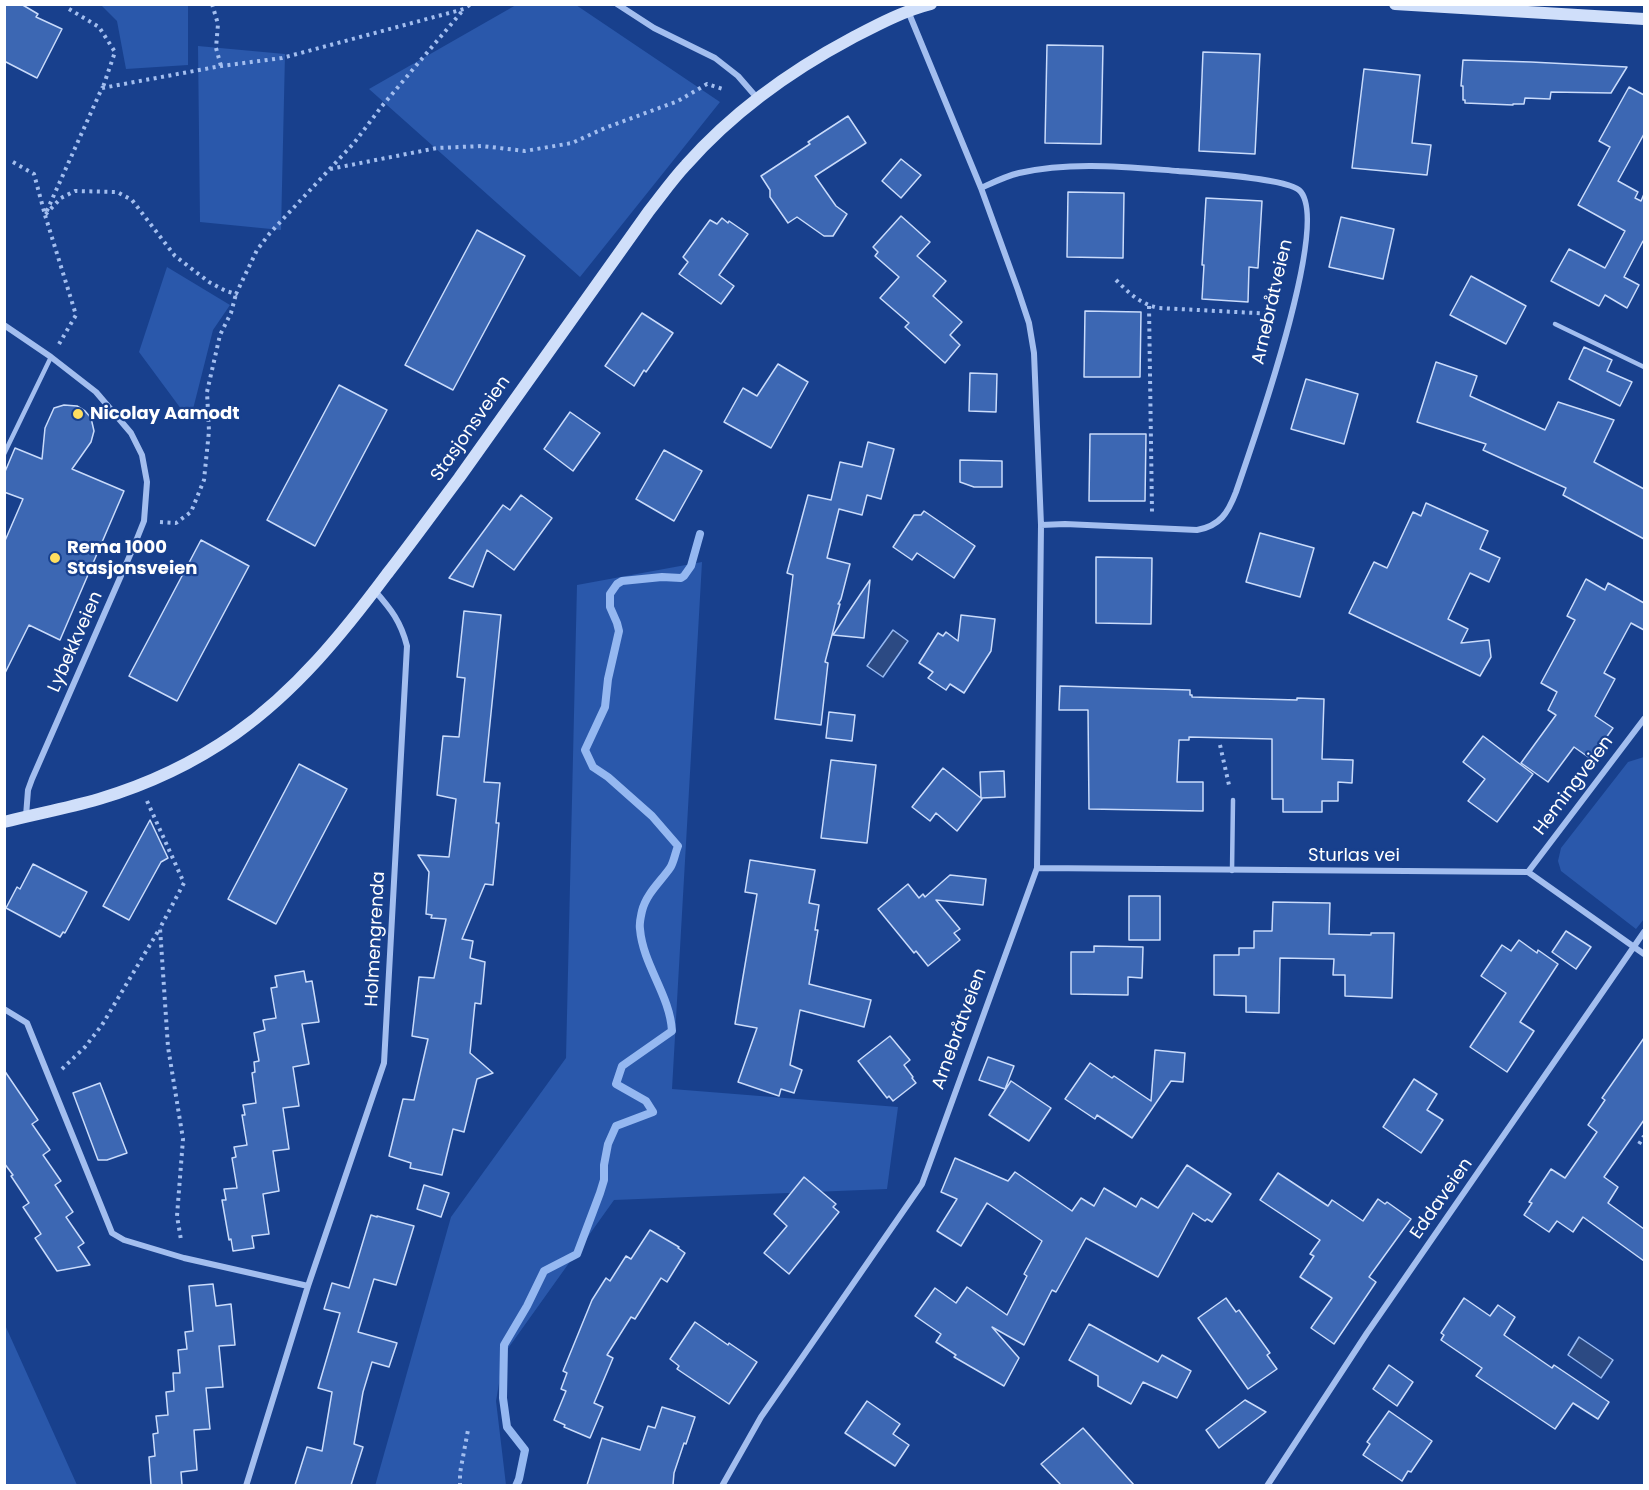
<!DOCTYPE html>
<meta charset="utf-8">
<style>
body{margin:0}
#map{position:relative;width:1649px;height:1490px;overflow:hidden;background:#18408d;font-family:Poppins,sans-serif}
canvas{display:block}
.frame{position:absolute;inset:0;border:6px solid #fff;pointer-events:none}
</style>
<div id="map">
<canvas width="1649" height="1490"></canvas>
<div class="frame"></div>
</div>
<script>
const c = document.querySelector('canvas').getContext('2d');
c.lineJoin = 'round';
function fill(path, color) { c.fillStyle = color; c.fill(path, 'evenodd'); }
function strokePath(path, color, width, dash) { c.strokeStyle = color; c.lineWidth = width; c.lineCap = dash ? 'butt' : 'round'; c.setLineDash(dash || []); c.stroke(path); }
function label(font, color, halo, rows, align = 'center') {
  c.font = font + ' Poppins,sans-serif'; c.lineWidth = 4.5; c.setLineDash([]); c.textBaseline = 'middle'; c.strokeStyle = halo; c.fillStyle = color; for (const [text, x, y, turn = 0] of rows) {
    c.save(); c.translate(x, y); c.rotate((+turn || 0) * Math.PI / 180); c.textAlign = isNaN(turn) ? turn : align; if (halo) c.strokeText(text, 0, 0); c.fillText(text, 0, 0); c.restore();
  }
}
const green = new Path2D(`
 M101,5h87v60l-62,4 -9,-48z
 M576,5l144,97 -140,175 -211,-188 147,-84z
 M198,46l87,8 -4,176 -81,-8z
 M167,267l63,38 -17,25 -23,91 -51,-69z
 M702,562l-30,527 226,18 -11,82 -273,11 -110,154 -8,47 10,84 -131,1 76,-269 115,-159 11,-473z
 M1644,757v162l-8,10 -75,-58 -3,-10 3,-13 67,-86z
 M5,1325l72,160h-72z`);
const water = new Path2D(`
 M893,630l15,11 -25,36 -16,-11z
 M1579,1337l34,23 -12,18 -33,-23z`);
const stream = new Path2D(`
 M516,1486l3,-7 6,-29 -18,-23 -4,-29 1,-53 23,-39 17,-35 33,-17 23,-61 4,-13v-15l4,-21 8,-18 37,-14 -7,-11 -30,-17 6,-18 50,-35c-2,-36 -29,-66 -32,-102 -1,-6 1,-13 2,-18 4,-17 19,-30 28,-43 4,-6 5,-15 8,-22l-26,-30 -44,-39 -15,-10 -8,-17 20,-43 3,-28 11,-48 -2,-8 -7,-16v-13l7,-10 5,-3 40,-4 19,1 3,-2 7,-10 9,-32`);
const building = new Path2D(`
 M4,4h17l17,10 -2,3 26,12 -25,49 -33,-17z
 M1047,45l56,1 -2,98 -56,-1z
 M1203,52l57,2 -5,100 -56,-3z
 M1463,60l68,2 96,5 -16,26 -60,-1 -1,7 -25,-1 -1,6h-11v1l-48,-2v-3h-2v-14h-2z
 M1364,69l56,6 -8,68 19,2 -4,30 -75,-7z
 M1629,87l15,8v39l-26,47 20,11 -3,6 6,3 3,-7v47h-1l-19,36 15,8 -12,23 -22,-13 -6,11 -48,-25 18,-32 36,19 20,-37 -47,-26 32,-58 -11,-6z
 M848,116l18,27 -51,33 21,30 11,8 -14,22h-9l-27,-19 -9,6 -18,-26v-7l-9,-14 49,-32 -2,-2z
 M901,159l20,16 -20,23 -19,-17z
 M1068,192l56,1 -1,65 -56,-1z
 M1206,198l56,3 -4,67 -9,-1 -1,35 -46,-3 2,-34h-2z
 M901,216l29,26 -13,14 29,25 -13,15 29,26 -12,13 10,10 -15,18 -40,-36 4,-4 -29,-25 19,-21 -24,-21 3,-4 -5,-5z
 M1341,217l53,12 -11,50 -54,-12z
 M722,218l6,5 1,-2 19,13 -29,41 15,11 -13,18 -42,-30 9,-12 -5,-5 27,-37 7,4z
 M477,230l48,26 -72,134 -48,-25z
 M1471,276l55,30 -20,38 -56,-29z
 M1085,311l56,1 -1,65h-56z
 M642,313l31,20 -27,39 -2,-2 -10,16 -29,-20z
 M1584,347l28,13 -5,11 25,11 -12,24 -51,-27z
 M1436,362l41,14 -7,20 75,34 13,-28 56,18 -20,42 50,27v50l-81,-44 3,-7 -83,-38 3,-6 -69,-22z
 M778,364l30,18 -37,66 -47,-26 19,-34 14,8z
 M970,373l27,1 -1,38 -27,-1z
 M1306,379l52,15 -14,50 -53,-15z
 M339,385l48,25 -72,136 -48,-26z
 M64,405l13,1 8,5 6,7 3,13 -3,11 -19,27 52,22 -64,149 -31,-15 -25,50v-132l19,-44 -19,-7v-18l11,-26 27,11 3,-31 9,-20z
 M570,412l30,21 -27,38 -29,-22z
 M1090,434h56l-1,67h-56z
 M868,442l26,7 -13,50 -14,-4 -5,20 -23,-6 -12,49 23,6 -9,35 -3,5h2l-15,58 3,1 -7,62 -46,-6 18,-144 -6,-2 21,-78 23,5 9,-38 22,5z
 M664,450l38,21 -28,50 -38,-22z
 M960,460l42,1v26h-28l-14,-5z
 M521,495l31,23 -38,52 -27,-20 -14,37 -24,-9 54,-73 7,5z
 M1426,503l62,28 -8,18 20,9 -11,24 -19,-9 -22,46 20,10 -7,14 28,-3 2,17 -11,19 -131,-63 25,-51 13,6 26,-56 8,4z
 M924,511l51,35 -21,32 -37,-25 -5,7 -19,-13 21,-32h7z
 M1260,533l54,15 -14,49 -54,-15z
 M201,540l48,26 -72,135 -48,-25z
 M1096,557l56,1 -1,66 -55,-1z
 M1586,579l19,11 3,-7 36,20v27l-13,-7 -27,50 11,6 -20,37 18,12 -22,31 -17,-12 -26,35 -27,-19 35,-48 -8,-5 9,-18 -16,-9 34,-63 -8,-4z
 M870,580l-6,58 -31,-3z
 M464,611l37,4 -17,167 16,1 -4,40h3l-6,62 -8,-1 -23,55 11,2 -3,17 15,4 -4,42 -6,-1 -5,50 23,20 -16,6 -13,53 -11,-3 -11,46 -32,-7 1,-5 -22,-7 14,-57 11,1 14,-61 -16,-3 7,-59 15,1 12,-59 -15,-1 1,-3 -6,-1 3,-42 -11,-17 31,2 7,-58 -19,-4 6,-59 16,1 6,-59 -8,-1z
 M961,615l34,4 -4,32 -27,42 -14,-9 -4,6 -18,-12 5,-6 -14,-9 19,-30 5,3 3,-4 12,9z
 M1060,686l130,4v5h2v2l105,3v-2l27,1 -2,60 31,1 -1,23 -14,-1v19h-16v11h-39v-13h-11v-60l-83,-2v3h-10l-2,42h26v29l-114,-2 -1,-99h-29z
 M829,712l26,3 -3,26 -26,-3z
 M1483,736l50,38 -36,48 -29,-21 17,-22 -22,-17z
 M831,760l45,5 -9,78 -46,-5z
 M299,764l48,25 -71,135 -48,-25z
 M943,768l39,31 -25,32 -21,-18 -6,8 -18,-14z
 M1004,771l1,26 -24,1 -1,-26z
 M150,820l18,38 -7,4 -32,58 -26,-14z
 M750,860l65,10 -6,33 10,2 -4,25h3l-9,54 62,16 -7,27 -64,-17 -10,55 12,5 -8,23 -13,-4 -2,7 -41,-14 19,-54 -22,-4 22,-130 -12,-2z
 M33,864l54,28 -22,41 -2,-1 -3,5 -54,-29 11,-21 3,2z
 M950,875l36,4 -3,26 -47,-5 24,29 -6,4 6,7 -32,26 -12,-15 -2,2 -36,-44 30,-25 11,14 4,-4 2,3z
 M1129,896h31v44h-31z
 M1273,902l57,1 -1,31 42,1v-2h23l-2,65 -47,-2v-21h-12l1,-16 -54,-1 -1,55 -33,-1v-16l-32,-1v-40h25v-7h15v-17h18z
 M1566,931l25,16 -15,22 -24,-17z
 M1519,940l18,13 1,-3 20,14 -38,58 14,9 -27,41 -37,-25 36,-54 -25,-17 21,-31 9,6z
 M1094,946l49,1 -1,31 -14,-1v18l-57,-1v-42h23z
 M304,971l2,11 6,-1 7,41 -17,2 7,40 -16,3 6,39 -16,2 6,41 -16,2 6,40 -16,3 6,40 -17,2 2,12 -21,3 -2,-12 -2,1 -7,-40h4l-2,-11 13,-1 -5,-30 4,-1 -2,-10 13,-2 -5,-30h3l-2,-10 13,-2 -4,-30 3,-1 -1,-10 5,-1 -5,-28 11,-3 -2,-10 13,-2 -5,-30 6,-1 -2,-11z
 M890,1036l20,24 -6,5 9,12 -1,1 4,5 -23,18 -4,-5 -2,2 -29,-37z
 M1644,1038v82l-40,57 14,10 -10,16 36,26v32l-61,-44 -10,15 -16,-11 -8,11 -25,-17 8,-12 -3,-1 22,-33 14,9 32,-46 -9,-7 17,-25 -3,-2z
 M1155,1050l30,3 -2,29 -12,-1 -39,57 -35,-23 -2,4 -30,-20 25,-36 22,15 2,-2 37,25z
 M988,1057l26,9 -9,23 -26,-9z
 M4,1070l34,50 -6,4 18,26 -7,5 18,26 -6,4 18,27 -7,5 18,26 -6,4 12,18 -33,6 -22,-33 6,-4 -18,-27 6,-4 -18,-27 2,-1 -9,-12z
 M1414,1079l23,15 -10,16 16,10 -22,33 -38,-26z
 M1011,1081l40,27 -22,33 -40,-26z
 M100,1083l27,70 -20,7h-9l-25,-67z
 M955,1158l53,23 7,-9 57,39 9,-13 13,8 10,-18 32,19 5,-9 17,10 29,-43 44,29 -19,28 -5,-3 -2,2 -12,-8 -35,64 -72,-39 -30,54 -4,-2 -28,55 -32,-18 27,31 -15,28 -50,-29 2,-2 -20,-13 5,-8 -26,-18 20,-28 21,15 11,-16 40,28 20,-39 -3,-2 18,-33 -55,-38 -26,43 -24,-15 20,-32 -16,-7z
 M1278,1173l50,33 4,-6 31,21 15,-22 7,5 2,-2 24,17 -42,58 7,5 -42,62 -23,-16 21,-30 -32,-21 14,-21 -4,-2 10,-14 -60,-40z
 M804,1177l32,27 -3,3 6,5 -50,62 -25,-21 23,-27 -13,-12z
 M424,1185l25,8 -8,24 -24,-8z
 M371,1215l6,2v-1l37,10 -18,59 -22,-6 -16,53 39,11 -8,24 -17,-5 -9,30 -9,52 9,3 -12,38h-56l12,-38 15,4 10,-59 -14,-4 22,-75 -16,-4 8,-26 17,5z
 M650,1230l29,17 -1,1 7,5 -18,29 -6,-4 -26,41 -4,-2 -24,38 6,3 -19,45 9,4 -13,31 -26,-11 1,-2 -11,-5 12,-29 -5,-2 6,-16 -4,-2 29,-71 14,-22 4,3 16,-25 5,3z
 M213,1284l3,22 15,-2 4,41 -16,1 4,41 -17,1 4,41 -16,1 3,40 -16,2 1,13h-31l-2,-28 6,-1 -2,-22 5,-1 -2,-17 12,-1 -2,-23 8,-1 -1,-18h7l-2,-23 9,-1 -2,-17 8,-1 -4,-45z
 M1226,1298l10,14 3,-2 31,43 -3,2 10,14 -29,20 -50,-71z
 M1464,1298l26,18 8,-11 17,12 -11,18 48,33 2,-3 55,37 -11,17 -25,-16 -18,26 -79,-53 6,-8 -41,-28 3,-5 -3,-2z
 M695,1322l33,23 1,-2 28,19 -28,42 -52,-35 2,-3 -9,-7z
 M1089,1324l69,38 4,-7 29,16 -14,27 -34,-16 -12,22 -33,-18v-10l-29,-16z
 M1389,1365l24,17 -16,24 -24,-17z
 M1245,1400l21,12 -47,36 -13,-18z
 M867,1401l33,23 -7,10 16,11 -14,21 -50,-33z
 M662,1407l33,10 -9,27 -2,-1 -10,30 -1,12h-86l15,-47 38,12 8,-24 7,2z
 M1389,1411l43,30 -21,31 -3,-1 -6,10 -39,-26 7,-11 -3,-2z
 M1083,1428l51,57h-73l-20,-21z`);
const path = new Path2D(`
 M212,4l6,20 -2,24 5,18
 M69,9l30,18 16,25 -12,35
 M13,162l21,12 11,41 16,-17 14,-7 42,1 15,8 43,56 34,26 17,9 10,3 21,-44 13,-17 84,-90 28,-37 82,-97
 M330,169l107,-21 45,-2 43,5 47,-8 33,-15 73,-27 29,-17 16,5
 M1116,280c13,13 24,24 43,28l116,6
 M1149,306l3,206
 M59,344l17,-29 -31,-100 57,-127 119,-22 61,-8 182,-49 7,-5
 M160,522l16,1 15,-11 13,-32 5,-49 -2,-39 13,-57 11,-22 5,-19
 M1220,745l9,40
 M147,801l37,82 -24,45 8,119 15,92 -6,77 4,24
 M62,1069l23,-22 17,-22 58,-97
 M1639,1144l5,-8
 M460,1486v-13l8,-43`);
const lane = new Path2D(`
 M1555,324l89,43
 M4,454l47,-97
 M1232,871l1,-71`);
const street = new Path2D(`
 M617,4l37,24 61,30 23,18 20,23
 M981,188c13,-6 25,-12 38,-15 52,-12 107,-6 159,-2 23,2 106,7 121,19 34,29 -48,258 -63,302 -8,21 -16,34 -39,38l-132,-6 -24,1
 M4,325l47,32 45,35 35,41 11,22 5,27 -3,39 -10,25 -102,233 -4,11 -2,26
 M1037,868l491,4 116,82
 M1528,872l116,-153
 M4,1009l23,14 85,210 12,7 60,18 124,28
 M246,1486l62,-200 76,-223 23,-417c-6,-24 -16,-37 -32,-55
 M722,1486l39,-69 161,-233 115,-316 4,-343 -7,-172 -5,-30 -11,-33 -37,-102 -73,-177
 M1267,1486l100,-153 277,-401`);
const secondary = new Path2D(`
 M1395,4l249,15
 M4,822c32,-8 64,-14 95,-23 47,-14 96,-37 136,-65 61,-43 108,-101 152,-160 25,-32 48,-64 72,-96 63,-89 126,-178 190,-267 12,-15 23,-31 37,-46 46,-52 104,-94 166,-127 25,-13 51,-27 79,-34`);
const markers = [
 [78,414,6,"#ffdf60"],
 [55,558,6,"#ffdf60"]
];
const streetNames = [
 ["Arnebråtveien",1273,302,-77],
 ["Stasjonsveien",471,429,-55],
 ["Lybekkveien",76,642,-66],
 ["Hemingveien",1574,786,-53],
 ["Sturlas vei",1354,856],
 ["Holmengrenda",376,939,-87],
 ["Arnebråtveien",960,1029,-70],
 ["Eddaveien",1442,1199,-55]
];
const poiNames = [
 ["Nicolay Aamodt",90,414],
 ["Rema 1000",67,548],
 ["Stasjonsveien",67,569]
];
fill(green, '#2a58ab');
fill(water, '#2c4a83');
strokePath(water, '#95b8f1', 1.5);
strokePath(stream, '#95b8f1', 8);
fill(building, '#3c67b3');
strokePath(building, '#c9dbfb', 1.5);
strokePath(path, '#a3beef', 4, [3, 4.5]);
strokePath(lane, '#a3beef', 4.5);
strokePath(street, '#a3beef', 6);
strokePath(secondary, '#d0dffa', 12);
for (const [x, y, r, color] of markers) { const dot = new Path2D(); dot.arc(x, y, r, 0, 2 * Math.PI); c.fillStyle = color; c.fill(dot); strokePath(dot, '#18408d', 2); }
label('18px', '#fff', '#18408d', streetNames);
label('bold 18px', '#fff', '#18408d', poiNames, 'left');
</script>
